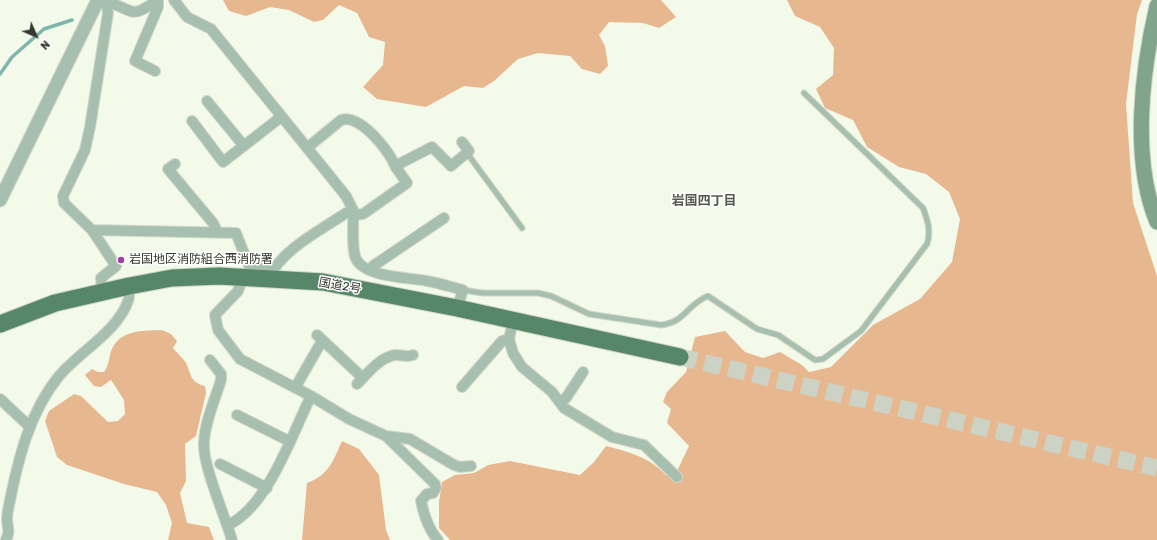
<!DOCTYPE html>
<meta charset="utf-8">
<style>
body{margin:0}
#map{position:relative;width:1157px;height:540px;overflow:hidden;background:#f3fae9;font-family:Rubik,sans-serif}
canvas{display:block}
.north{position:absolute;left:16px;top:16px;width:40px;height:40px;-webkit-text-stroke:3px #fff;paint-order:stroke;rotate:135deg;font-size:11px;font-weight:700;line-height:16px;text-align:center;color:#343730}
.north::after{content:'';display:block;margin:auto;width:14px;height:18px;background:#343730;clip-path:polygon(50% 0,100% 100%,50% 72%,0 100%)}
</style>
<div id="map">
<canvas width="1157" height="540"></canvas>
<div class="north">N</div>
</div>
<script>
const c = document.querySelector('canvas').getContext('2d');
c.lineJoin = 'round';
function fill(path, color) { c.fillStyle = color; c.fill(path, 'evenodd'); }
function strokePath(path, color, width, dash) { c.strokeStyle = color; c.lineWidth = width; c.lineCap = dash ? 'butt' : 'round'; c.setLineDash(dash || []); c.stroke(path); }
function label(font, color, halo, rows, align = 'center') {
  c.font = font + ' Rubik,"Noto Sans JP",sans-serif'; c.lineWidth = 3; c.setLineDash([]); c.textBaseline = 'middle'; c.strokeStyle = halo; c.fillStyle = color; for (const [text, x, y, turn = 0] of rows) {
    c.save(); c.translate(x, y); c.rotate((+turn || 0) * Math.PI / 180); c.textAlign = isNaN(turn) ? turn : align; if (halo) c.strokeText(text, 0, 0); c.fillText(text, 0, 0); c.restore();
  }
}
const forest = new Path2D(`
 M223,0h438l15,17 -17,11 -16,-5 -34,-1 -10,13 6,11 3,20 -8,8 -18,-5 -12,-13 -32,-3 -20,6 -24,22 -11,7 -19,-2 -38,21 -49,-8 -14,-12 20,-22 2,-23 -16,-5 -12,-24 -18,-8 -16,15 -9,2 -25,-12 -19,-3 -24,9 -17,-5z
 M787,0h355l-5,14 -11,90 7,99 24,73v264h-707l-11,-12v-26l3,-20 13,-7 19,-2 14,-8 22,-4 70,14 14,-13 12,-16c23,6 43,11 60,29l11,-4 12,-25 -22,-23 4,-14 -8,-7 4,-10 19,-20 9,-35 30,-6 20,21 18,6 17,-6 22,13 7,7 22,-5 42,-42 47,-26 32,-37 8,-43 -11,-27 -23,-18 -27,-7 -32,-20 -14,-27 -28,-12 -9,-19 17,-14 1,-27 -14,-21 -25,-11z
 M162,330l9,4 6,7 -4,7c4,5 10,10 13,15 6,13 4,19 19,23l1,7 -10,43 -11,8 1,37 -6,12 7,30 22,4 5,13h-46l4,-17 -6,-18 -9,-13 -33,-8 -57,-19 -10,-8 -12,-36 4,-10 25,-17 7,2 27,26 10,-1 7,-7 -1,-14 -13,-20 -10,7 -7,-1 -9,-11 7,-6 6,3h6c5,-7 5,-14 7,-21 9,-22 31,-20 51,-21z
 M342,441l17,8 20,26 7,55 4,10h-88l5,-57c22,-8 26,-22 35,-42z`);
const stream = new Path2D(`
 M0,74l12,-17 32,-28 28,-9`);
const trunkTunnel = new Path2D(`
 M680,357l477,111`);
const service = new Path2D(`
 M467,153l55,75
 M463,290l19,3h56l13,3 38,18 72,11c25,-3 26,-21 47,-29l49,33 21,6 37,25 8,-1 38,-28 66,-87c4,-13 1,-23 -4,-36l-119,-115`);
const minor = new Path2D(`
 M102,0l4,2 2,11 -18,114 -5,23 -22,46 1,7 28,27 24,36 -15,12 1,14
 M174,0l13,17 24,12 135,167 7,14 -7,3c-25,17 -65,37 -77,65
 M106,2c30,7 21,19 52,-2
 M155,71l-20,-10 23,-54v-7
 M207,101l37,45
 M192,121l31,41 58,-45
 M307,148l34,-28c19,-6 48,30 54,46
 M175,164l-7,5 45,54 5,10
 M353,210c1,13 -2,38 3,49 10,19 52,18 71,22 12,2 24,6 36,9l-6,18
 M353,215l10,-1 44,-31 -12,-17 37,-19 19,19 18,-15 -7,-9
 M92,230l144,3 13,33 23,4
 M370,270l3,-4 71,-48
 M513,321l-4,18 4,14 9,14 30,25 12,16 48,29 32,8 33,32
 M317,335l46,43
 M210,360l11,14v6c-6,20 -16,41 -17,62 -2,22 21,74 28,98
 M357,384c10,-10 21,-24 34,-28 7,-3 14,2 22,-1
 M462,387l40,-46 7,-2
 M295,388l24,-42 4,-4
 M311,396l38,23 37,17 24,3 44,26 6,2 11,-1
 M0,399l29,27
 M560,402l6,-4 17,-26
 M237,415l52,26
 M386,436l49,48 1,4 -3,5 -6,1 -6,7c3,15 7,28 17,39
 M220,464l47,24
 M228,525c40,-18 64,-91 83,-129l-71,-37 -22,-29 -3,-15 23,-24 5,-14
 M6,540c4,-9 2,-11 1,-20 0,-5 1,-11 2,-15 9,-45 20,-92 50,-129 20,-24 59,-45 69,-75 2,-4 1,-11 1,-15`);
const tertiary = new Path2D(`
 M0,200l98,-200`);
const secondary = new Path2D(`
 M1157,6c-15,64 -26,153 0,216`);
const trunk = new Path2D(`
 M0,324l55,-21 74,-17 43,-8 47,-2 104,6 134,26 223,49`);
const markers = [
 [121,260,4,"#a13ea4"]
];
const poiNames = [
 ["岩国地区消防組合西消防署",129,260]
];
const streetNames = [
 ["国道2号",340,286,10]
];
const neighbourhoodNames = [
 ["岩国四丁目",704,201]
];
fill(forest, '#e7b790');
strokePath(stream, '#7eb5ad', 3.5);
strokePath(trunkTunnel, '#cdd3c4', 17, [17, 8]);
strokePath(service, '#d1d7c8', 7);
strokePath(minor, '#d1d7c8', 12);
strokePath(tertiary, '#d1d7c8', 15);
strokePath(secondary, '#d1d7c8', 17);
strokePath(trunk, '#d1d7c8', 19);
strokePath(service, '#a7bfaf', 5);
strokePath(minor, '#a7bfaf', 10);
strokePath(tertiary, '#a7bfaf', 13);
strokePath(secondary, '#80a48c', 15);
strokePath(trunk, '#568768', 17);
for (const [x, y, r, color] of markers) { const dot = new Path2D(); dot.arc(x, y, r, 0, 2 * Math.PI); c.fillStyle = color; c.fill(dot); strokePath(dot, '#fff', 1.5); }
label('12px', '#343730', '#fff', poiNames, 'left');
label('12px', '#343730', '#fff', streetNames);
label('bold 13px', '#555a4c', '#fff', neighbourhoodNames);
</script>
